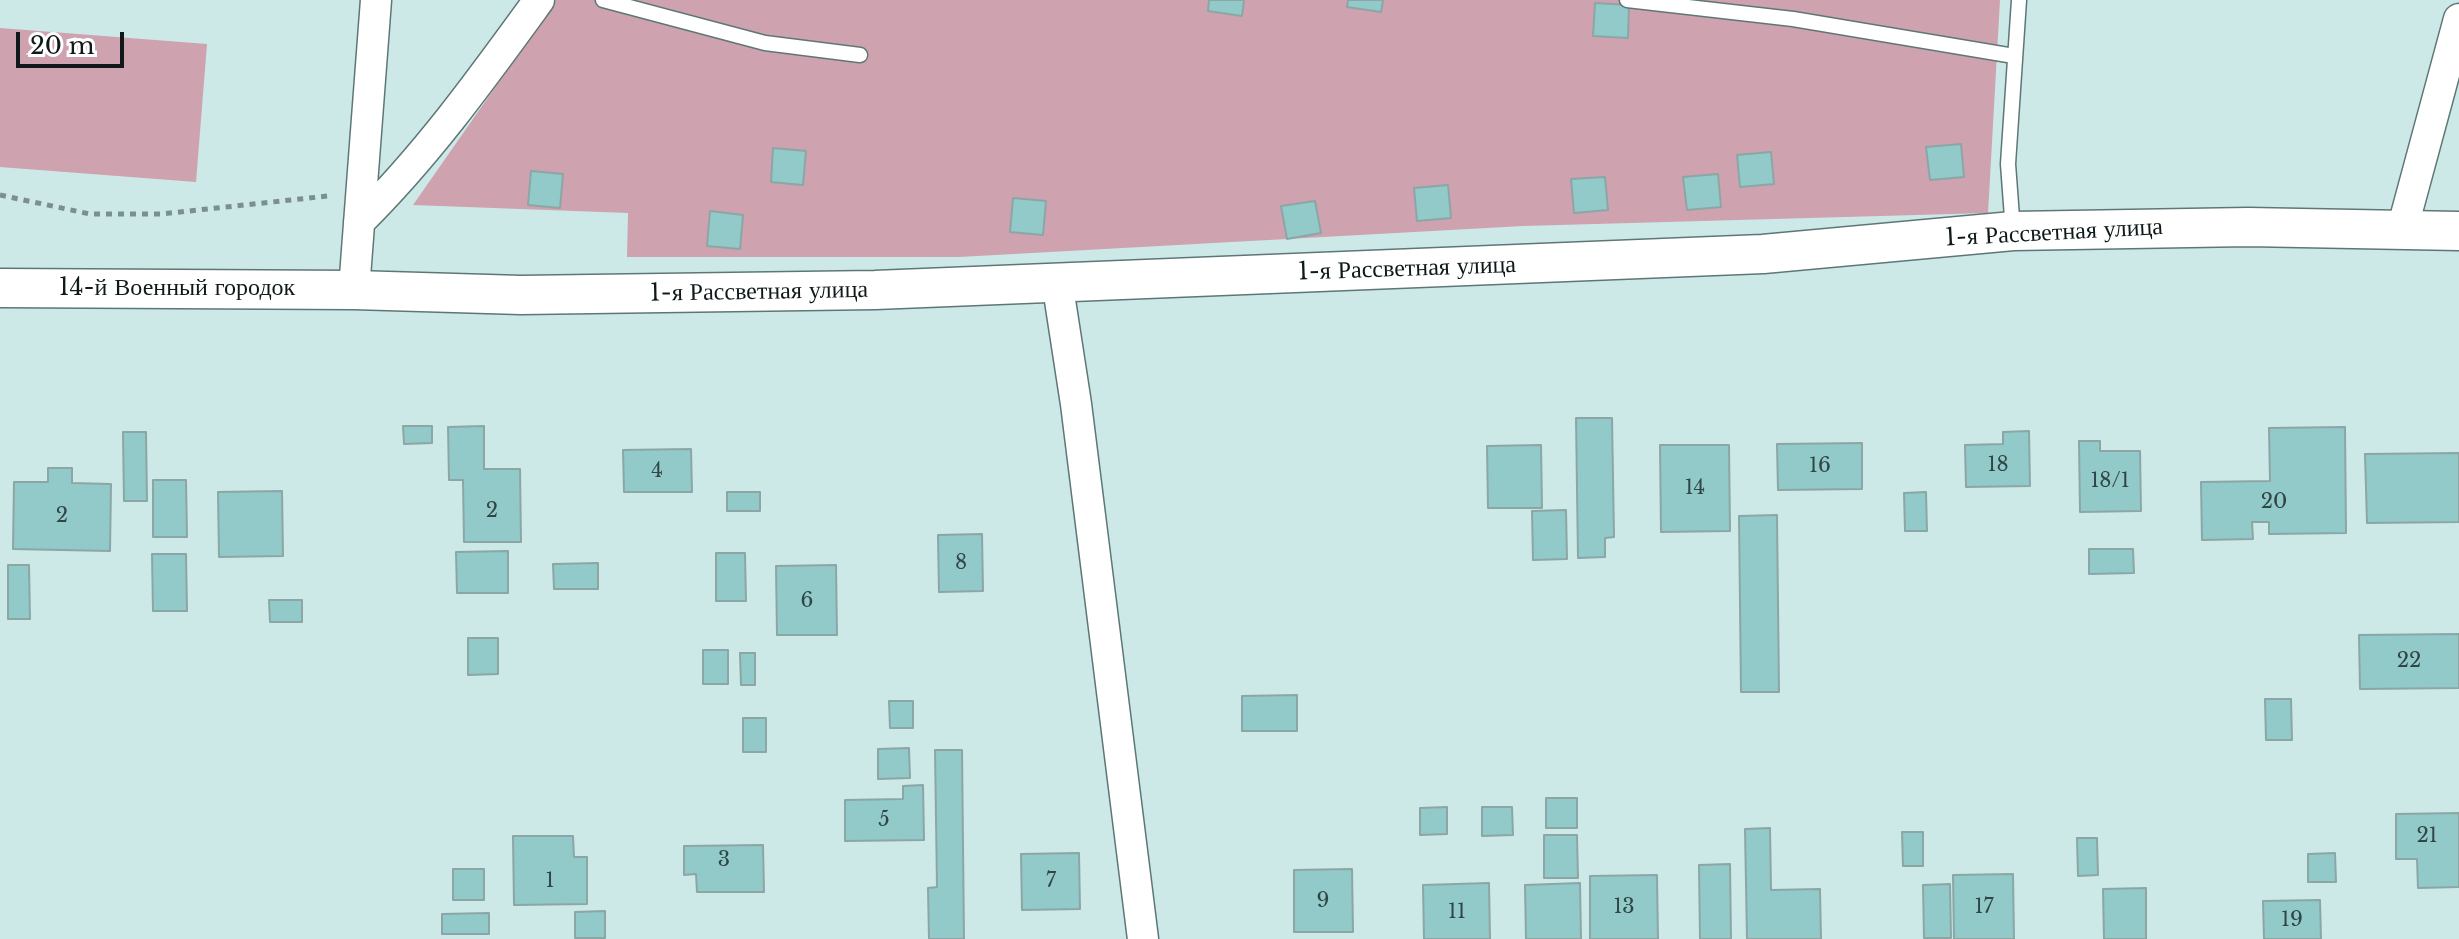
<!DOCTYPE html>
<meta charset="utf-8">
<style>
body{margin:0}
#map{position:relative;width:2459px;height:939px;overflow:hidden;background:#cce8e7;font-family:"Libre Baskerville",serif}
canvas{display:block}
.scale{position:absolute;left:16px;top:32px;width:108px;height:36px;box-sizing:border-box;border:4px solid #0f1919;border-top:0;padding-left:10px;font-size:24px;line-height:28px;white-space:nowrap;color:#0f1919;-webkit-text-stroke:6px #fff;paint-order:stroke}
</style>
<div id="map">
<canvas width="2459" height="939"></canvas>
<div class="scale">20 m</div>
</div>
<script>
const c = document.querySelector('canvas').getContext('2d');
c.lineJoin = 'round';
function fill(path, color) { c.fillStyle = color; c.fill(path, 'evenodd'); }
function strokePath(path, color, width, dash) { c.strokeStyle = color; c.lineWidth = width; c.lineCap = dash ? 'butt' : 'round'; c.setLineDash(dash || []); c.stroke(path); }
function label(font, color, halo, rows, align = 'center') {
  c.font = font + ' "Libre Baskerville",serif'; c.lineWidth = 6; c.setLineDash([]); c.textBaseline = 'middle'; c.strokeStyle = halo; c.fillStyle = color; for (const [text, x, y, turn = 0] of rows) {
    c.save(); c.translate(x, y); c.rotate((+turn || 0) * Math.PI / 180); c.textAlign = isNaN(turn) ? turn : align; if (halo) c.strokeText(text, 0, 0); c.fillText(text, 0, 0); c.restore();
  }
}
const green = new Path2D(`
 M556,0h1444l-12,213 -465,13 -564,31h-332l1,-44 -215,-8z
 M0,28l207,16 -11,138 -196,-15z`);
const building = new Path2D(`
 M1209,0h35l-2,16 -34,-5z
 M1348,0h35l-2,12 -34,-5z
 M1595,3l34,2 -1,33 -35,-2z
 M1961,144l3,33 -34,3 -4,-33z
 M773,148l33,3 -3,34 -32,-3z
 M1771,152l3,32 -34,3 -3,-32z
 M531,171l32,3 -3,34 -32,-3z
 M1718,174l3,33 -34,3 -4,-33z
 M1605,177l3,33 -34,3 -3,-34z
 M1448,185l3,33 -34,3 -3,-33z
 M1013,198l33,3 -3,34 -33,-3z
 M1315,201l6,32 -34,6 -6,-33z
 M710,211l33,4 -3,34 -33,-3z
 M1576,418h36l2,119 -9,1v19l-27,1z
 M403,426h29v17l-28,1z
 M484,426v43h36l1,73h-57l-1,-62h-14l-1,-53z
 M2345,427l1,106 -77,1v-12h-17l1,17 -51,1 -1,-58 69,-1 -1,-53z
 M2029,431l1,55 -64,1 -1,-42 38,-1v-12z
 M123,432h23l1,69h-23z
 M2079,441h21v10h40l1,60 -61,1z
 M1862,443v46l-84,1 -1,-46z
 M1541,445l1,63h-54l-1,-62z
 M1660,445h69l1,86 -69,1z
 M691,449l1,43h-68l-1,-42z
 M2459,453v69l-92,1 -2,-69z
 M48,468h24v15l39,1 -1,67 -97,-2 1,-67h34z
 M153,480h33l1,57h-34z
 M282,491l1,65 -64,1 -1,-65z
 M727,492h33v19h-33z
 M1926,492l1,39h-22l-1,-38z
 M1566,510l1,49 -34,1 -1,-49z
 M1777,515l2,177h-38l-2,-176z
 M982,534l1,57 -44,1 -1,-57z
 M2089,549h44l1,24 -45,1z
 M508,551v42h-51l-1,-41z
 M716,553h29l1,48h-30z
 M152,554h34l1,57h-34z
 M598,563v26h-44l-1,-25z
 M8,565h21l1,54h-22z
 M836,565l1,70h-60l-1,-69z
 M269,600h33v22h-32z
 M2459,634v54l-99,1 -1,-54z
 M468,638h30v36l-30,1z
 M703,650h25v34h-25z
 M740,653h15v32h-14z
 M1297,695v36h-55v-35z
 M2265,699h26l1,41h-26z
 M889,701h24v27h-23z
 M743,718h23v34h-23z
 M909,748l1,30 -32,1v-30z
 M935,750h27l2,189h-35l-1,-51 9,-1z
 M923,785l1,55 -79,1v-41l58,-1v-13z
 M1546,798h31v30h-31z
 M1447,807v27l-27,1v-27z
 M1482,807h30l1,28 -31,1z
 M2459,813v74l-41,1 -1,-29h-21v-45z
 M1770,828l1,62 49,-1 1,50h-74l-2,-110z
 M1902,832h21v34h-20z
 M1544,835h33l1,43h-34z
 M513,836h60l1,21h13v47l-73,1z
 M2077,838h20l1,37 -20,1z
 M763,845l1,47h-67l-1,-18 -12,1v-29z
 M1079,853l1,56 -58,1 -1,-56z
 M2335,853l1,29h-28v-28z
 M1730,864l1,75h-31l-1,-74z
 M453,869h31v31h-31z
 M1352,869l1,63h-59v-62z
 M2013,874l1,65h-60l-1,-64z
 M1657,875l1,64h-68v-63z
 M1489,883l1,56h-66l-1,-54z
 M1580,883l1,56h-55l-1,-54z
 M1950,884l1,54h-27l-1,-53z
 M2146,888v51h-42l-1,-50z
 M2320,900l1,39h-57l-1,-38z
 M605,911v27h-30v-26z
 M489,913v21h-47v-20z`);
const path = new Path2D(`
 M0,195l90,19h71l167,-18`);
const service = new Path2D(`
 M603,0l162,43 95,12
 M1627,0l166,19 221,37
 M2013,231l-5,-67 11,-164`);
const minor = new Path2D(`
 M359,222c68,-67 124,-145 180,-222
 M2402,230l57,-211
 M1057,281l19,123 67,535
 M354,290l22,-290`);
const tertiary = new Path2D(`
 M0,288l354,2 167,5 354,-5 888,-36 250,-23 235,-4 211,4`);
const numberNames = [
 ["18",1998,465],
 ["16",1820,466],
 ["4",657,471],
 ["18/1",2110,481],
 ["14",1695,488],
 ["20",2274,502],
 ["2",492,511],
 ["2",62,516],
 ["8",961,563],
 ["6",807,601],
 ["22",2409,661],
 ["5",884,820],
 ["21",2427,836],
 ["3",724,860],
 ["1",550,881],
 ["7",1051,881],
 ["9",1323,901],
 ["13",1624,907],
 ["17",1984,907],
 ["11",1457,912],
 ["19",2292,920]
];
const streetNames = [
 ["1-я Рассветная улица",2054,233,-3],
 ["1-я Рассветная улица",1407,269,-2],
 ["14-й Военный городок",177,288],
 ["1-я Рассветная улица",759,292,-1]
];
fill(green, '#cea2ae');
fill(building, '#92cac9');
strokePath(building, '#8ca6a6', 2);
strokePath(service, '#5e7776', 17);
strokePath(minor, '#5e7776', 33);
strokePath(tertiary, '#5e7776', 41);
strokePath(path, '#7b8f8e', 5, [6, 6]);
strokePath(service, '#fff', 14);
strokePath(minor, '#fff', 30);
strokePath(tertiary, '#fff', 38);
label('20px', '#304545', null, numberNames);
label('24px', '#0f1919', '#fff', streetNames);
</script>
